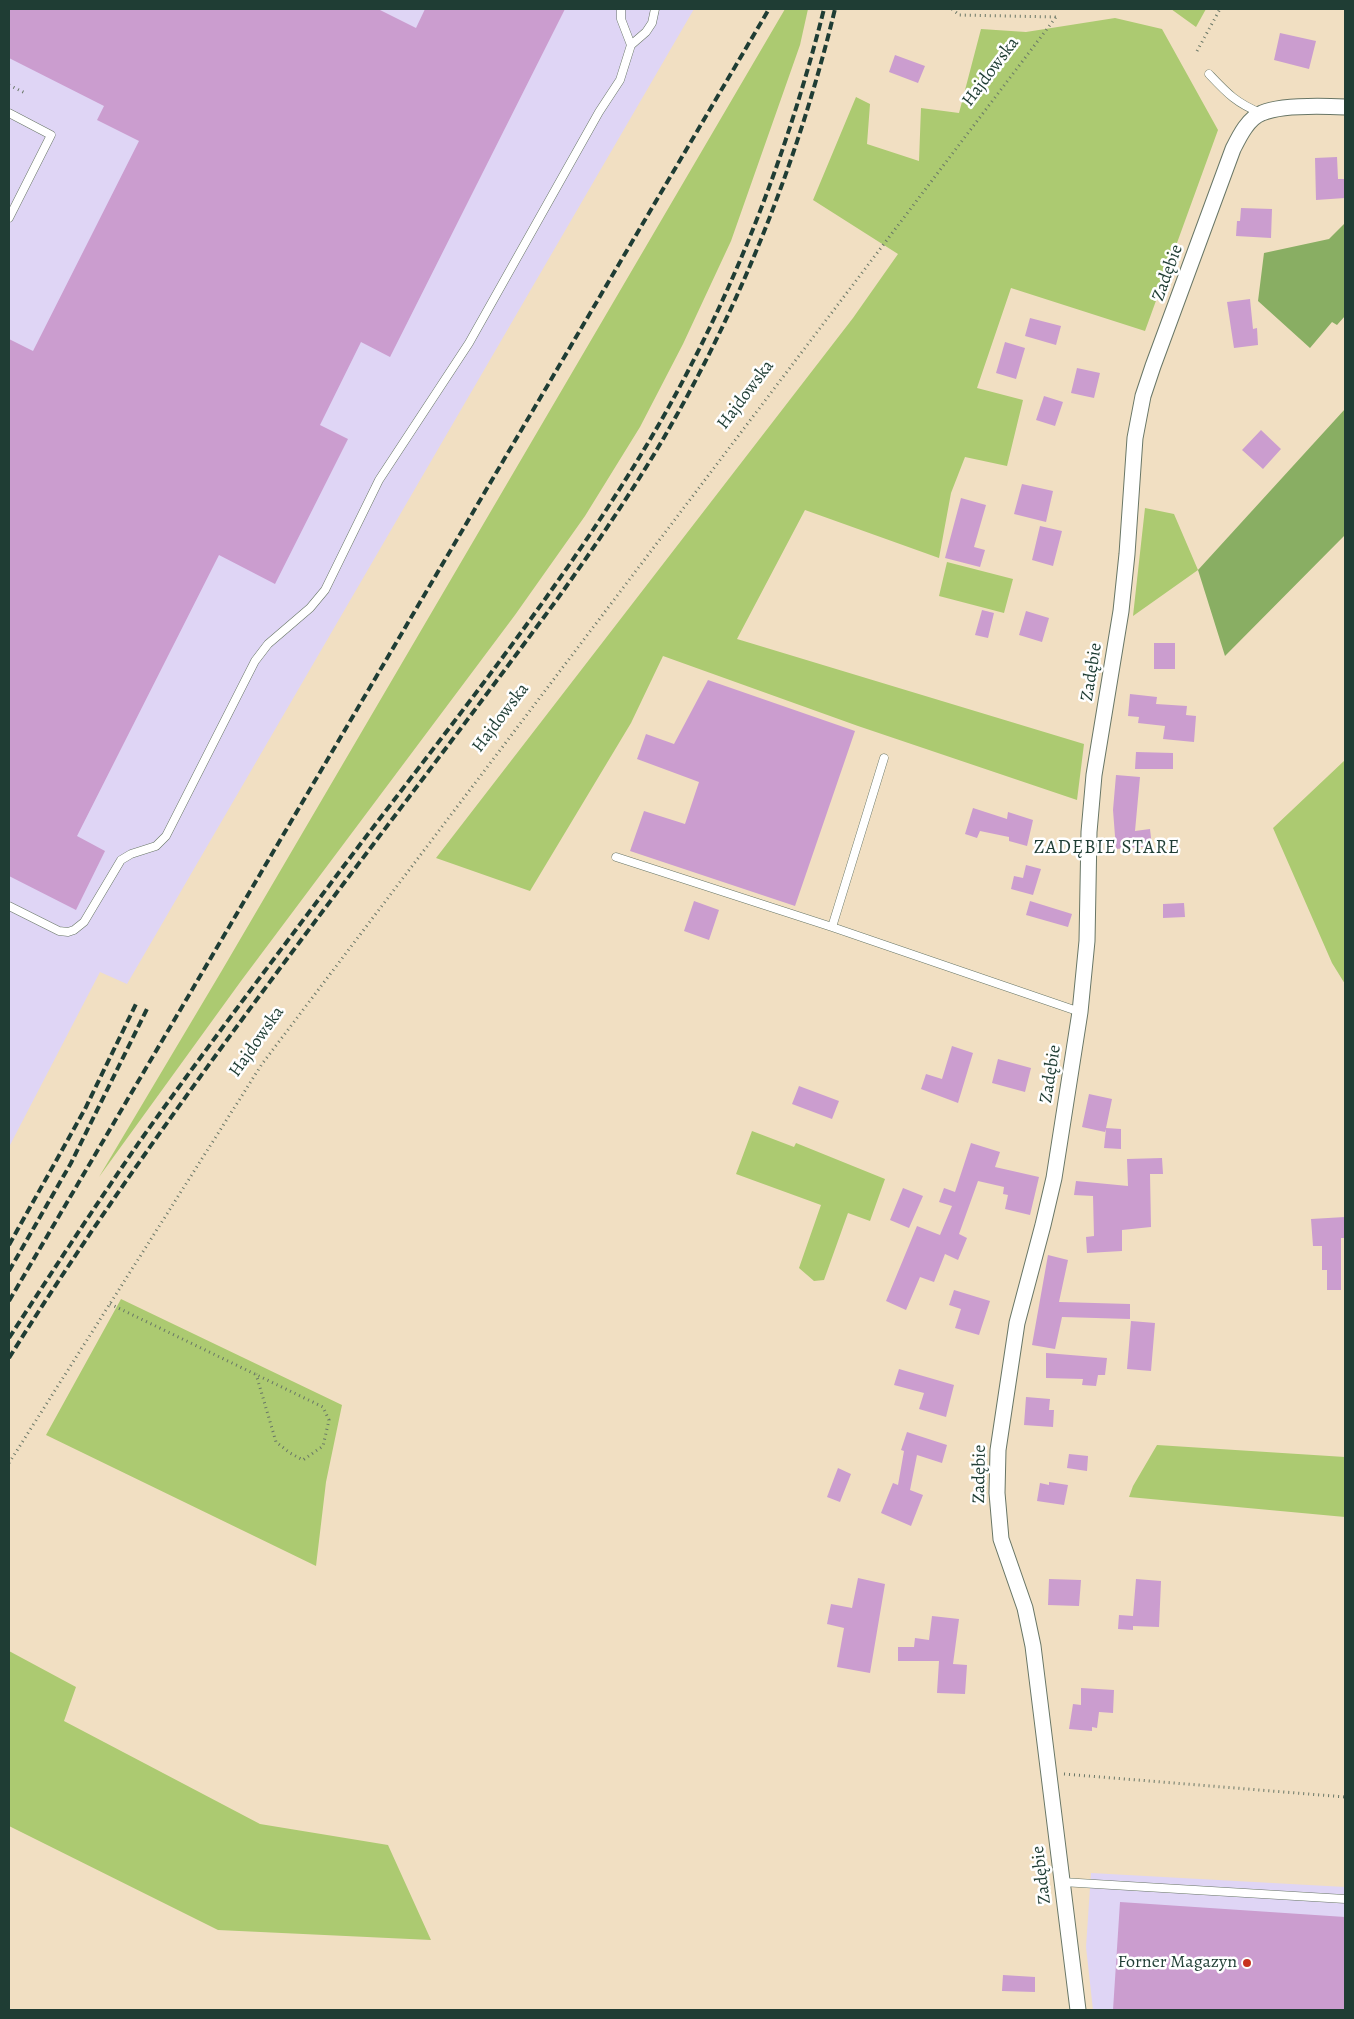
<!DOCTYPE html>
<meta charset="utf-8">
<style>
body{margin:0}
#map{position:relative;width:1354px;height:2019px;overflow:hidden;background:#f1dfc2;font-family:Alegreya,serif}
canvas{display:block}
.frame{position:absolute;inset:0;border:10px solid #1f3d34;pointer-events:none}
</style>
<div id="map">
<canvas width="1354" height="2019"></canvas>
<div class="frame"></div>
</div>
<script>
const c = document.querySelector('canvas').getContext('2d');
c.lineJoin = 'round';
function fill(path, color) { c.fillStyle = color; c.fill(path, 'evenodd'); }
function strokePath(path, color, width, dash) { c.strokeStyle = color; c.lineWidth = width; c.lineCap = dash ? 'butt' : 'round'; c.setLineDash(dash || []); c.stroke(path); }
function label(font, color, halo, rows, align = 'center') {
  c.font = font + ' Alegreya,serif'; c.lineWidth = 5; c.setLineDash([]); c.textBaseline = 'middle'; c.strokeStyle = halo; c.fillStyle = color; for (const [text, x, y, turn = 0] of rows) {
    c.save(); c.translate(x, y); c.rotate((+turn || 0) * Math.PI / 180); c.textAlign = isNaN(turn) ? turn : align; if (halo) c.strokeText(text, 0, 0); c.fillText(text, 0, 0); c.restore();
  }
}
const built = new Path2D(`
 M9,9h685l-567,975 -27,-12 -91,175z
 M1091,1873l254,14v123h-252l-7,-63z`);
const green = new Path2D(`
 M785,9h23l-8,36 -69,196 -48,103 -43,83 -55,89 -70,99 -274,366 -142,196 122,-205z
 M1171,9h35l-10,18z
 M1115,18l47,11 56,101 -73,201 -134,-43 -34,100 46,12 -16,66 -42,-9 -14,36 -12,65 -134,-48 -68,129 347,105 -7,56 -219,-74 -195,-70 -32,67 -101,168 -94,-33 417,-540 45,-64 -85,-54 43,-103 14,7 -3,40 52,17 2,-53 38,5 22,-84 45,3z
 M1145,508l29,6 24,56 -65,46z
 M947,562l66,17 -9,34 -65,-17z
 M1345,760v224l-13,-21 -59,-135z
 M752,1131l42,16 2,-4 89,36 -15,42 -22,-8 -24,67 -10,1 -15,-13 22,-63 -85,-31z
 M121,1299l221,106 -16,77 -10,84 -270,-131z
 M1157,1445l188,12v60l-216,-20 4,-11z
 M9,1651l67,36 -12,34 196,103 128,21 43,95 -213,-10 -209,-104z`);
const forest = new Path2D(`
 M1345,223v93l-8,9 -5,-3 -22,26 -52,-47 6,-48 65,-14z
 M1345,409v126l-120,121 -27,-86z`);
const building = new Path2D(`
 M9,9h369l38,19 9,-19h140l-175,348 -29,-15 -41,83 28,14 -73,145 -56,-29 -142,281 28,15 -29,59 -67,-34v-537l24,12 106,-210 -42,-21 7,-14 -95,-48z
 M1280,33l36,8 -7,28 -35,-9z
 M895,55l30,11 -7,17 -29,-11z
 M1337,157l1,22h7v19l-29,2 -1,-42z
 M1241,208l31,1 -1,29 -35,-2 1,-15h3z
 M1250,299l3,30 4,-1 1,17 -24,3 -7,-46z
 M1030,318l31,8 -5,19 -31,-9z
 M1005,342l20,6 -9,31 -20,-6z
 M1077,368l23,5 -6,25 -23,-5z
 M1044,396l19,6 -8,24 -19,-6z
 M1261,430l20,19 -18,20 -21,-19z
 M1022,484l31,7 -7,31 -32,-8z
 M961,498l25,7 -12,42 11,3 -5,17 -35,-9z
 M1040,526l22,5 -9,35 -21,-6z
 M982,610l12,3 -6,25 -13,-3z
 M1026,611l23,7 -7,24 -23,-7z
 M1154,643h21v26h-21z
 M708,680l147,51 -60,175 -165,-55 14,-40 41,13 14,-42 -62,-23 9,-25 28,10z
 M1130,694l27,3 -1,7 31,2 -1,9 10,1 -2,26 -31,-3 2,-13 -27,-3 1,-6 -11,-1z
 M1136,752l37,1v16h-38z
 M1116,775l24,2 -5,54 15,-2 2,17 -36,3 -3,-39z
 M973,808l34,11 1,-7 25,8 -6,26 -18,-5v-4l-29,-6 -3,7 -12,-4z
 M1026,865l15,4 -8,26 -22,-6 3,-13 9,2z
 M694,901l25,9 -10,30 -25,-9z
 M1030,901l42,13 -4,13 -42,-12z
 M1184,903l1,14 -22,1v-14z
 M952,1046l21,7 -15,50 -37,-14 5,-15 16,5z
 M998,1059l33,9 -6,24 -33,-9z
 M799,1086l40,15 -7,18 -40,-15z
 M1089,1094l23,5 -6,29 15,1v20l-17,-1 2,-19 -1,3 -23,-5z
 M971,1143l29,9 -5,15 44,10 -9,38 -25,-6 3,-14 -5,-1 1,-7 -26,-6 -19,53 8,4 -9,22 -13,-6 -11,28 -14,-5 -14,33 -20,-9 31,-75 23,9 12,-29 -13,-4 5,-14 11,4z
 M1162,1158l1,16h-13l1,53 -29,3v21l-35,2 -1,-16 8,-1 -1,-40 -19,-1 2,-14 52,5 -1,-27z
 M903,1188l20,8 -14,32 -19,-8z
 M1345,1217v21h-4v52h-14v-20h-5v-24h-9l-2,-27z
 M1048,1255l20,5 -9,42 71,2v15l-68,-2 -7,32 -23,-4z
 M954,1290l36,11 -11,34 -24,-7 6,-19 -12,-4z
 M1131,1321l24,2 -4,48 -24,-2z
 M1046,1353l61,5 -2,17h-7l-2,11 -14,-1 1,-6 -37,-1z
 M899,1369l55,16 -8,32 -27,-8 5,-16 -30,-8z
 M1026,1397l24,2 -1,11h5l-1,17 -29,-2z
 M907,1432l40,13 -5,18 -25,-8 -7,35 13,5 -12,31 -30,-13 12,-30 5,2 6,-34 -3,-1z
 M1069,1454l19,2 -1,15 -20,-3z
 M838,1468l13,6 -11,28 -13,-5z
 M1049,1482l19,3 -4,20 -27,-4 3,-18 9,2z
 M858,1578l27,6 -15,89 -33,-6 7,-39 -17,-4 4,-20 21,4z
 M1049,1579l32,1 -2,26 -31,-1z
 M1136,1579l25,2 -2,46 -26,-1v4l-15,-1 1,-14 14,1z
 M932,1616l27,3 -6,45 14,1 -2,29 -28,-1 2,-32h-41v-14h16l1,-9 14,2z
 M1081,1688l33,2 -1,23 -14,-1 -2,16 -5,-1v4l-23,-2 4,-25 8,1z
 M1120,1902l225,15v93h-232z
 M1003,1975l32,2v15l-33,-1z`);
const path = new Path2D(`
 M952,9l7,6 97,2
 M1197,51l23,-42
 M9,85l16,8
 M110,1304l213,103 6,13 -6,26 -20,14 -13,-7 -14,-11 -20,-68
 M9,1463l253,-399 794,-1047
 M1064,1774l281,23`);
const service = new Path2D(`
 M621,9v10l10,26
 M1209,74c18,19 27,29 52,39
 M9,113l42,22 -42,83
 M616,857l216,70 248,85
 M9,906l50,25 9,1 6,-2 10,-8 37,-62 10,-6 25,-8 10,-10 89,-175 13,-17 42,-36 15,-18 54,-110 90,-137 130,-231 21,-32 11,-35 15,-13 6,-9 3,-14
 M832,927l52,-169
 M1062,1882l283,17`);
const minor = new Path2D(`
 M1078,2010l-45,-364 -8,-38 -24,-69 -4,-46 1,-43 19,-127 26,-98 11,-47 26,-166 7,-71 2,-109 5,-57 27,-164 6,-57 8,-116 8,-42 10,-30 80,-217c6,-12 15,-31 29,-36 19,-8 62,-7 83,-6`);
const rail = new Path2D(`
 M9,1245l76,-136 51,-105
 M9,1271l62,-108 76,-154
 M9,1301l760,-1292
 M9,1338c43,-66 86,-132 131,-197 64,-90 131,-178 197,-266 112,-149 232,-294 325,-456 73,-129 126,-267 162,-410
 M9,1358c166,-265 364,-508 549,-760 33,-46 65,-93 95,-142 83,-138 144,-290 182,-447`);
const markers = [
 [1247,1963,5,"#c8321e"]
];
const streetNames = [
 ["Hajdowska",991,72,-53],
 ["Zadębie",1168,273,-70],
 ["Hajdowska",746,395,-53],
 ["Zadębie",1092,672,-81],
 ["Hajdowska",501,718,-53],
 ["Hajdowska",257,1042,-55],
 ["Zadębie",1051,1074,-81],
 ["Zadębie",980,1474,-89],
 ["Zadębie",1042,1875,-97]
];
const poiNames = [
 ["Forner Magazyn",1237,1963]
];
const neighbourhoodNames = [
 ["ZADĘBIE STARE",1107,848]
];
fill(built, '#dfd5f5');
fill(green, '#acca71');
fill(forest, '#89ae63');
fill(building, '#cb9dcf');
strokePath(service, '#687666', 9);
strokePath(minor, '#687666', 17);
strokePath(path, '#687666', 3, [1, 4]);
strokePath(service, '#fff', 8);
strokePath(minor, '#fff', 15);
strokePath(rail, '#1f3d34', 4, [8, 4]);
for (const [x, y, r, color] of markers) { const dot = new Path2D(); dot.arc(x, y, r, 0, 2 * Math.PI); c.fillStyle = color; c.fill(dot); strokePath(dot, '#fff', 2); }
label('18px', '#1f3d34', '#fff', streetNames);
label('18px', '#1f3d34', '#fff', poiNames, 'right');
c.letterSpacing = '1px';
label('19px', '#1f3d34', '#fff', neighbourhoodNames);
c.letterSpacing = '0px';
</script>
